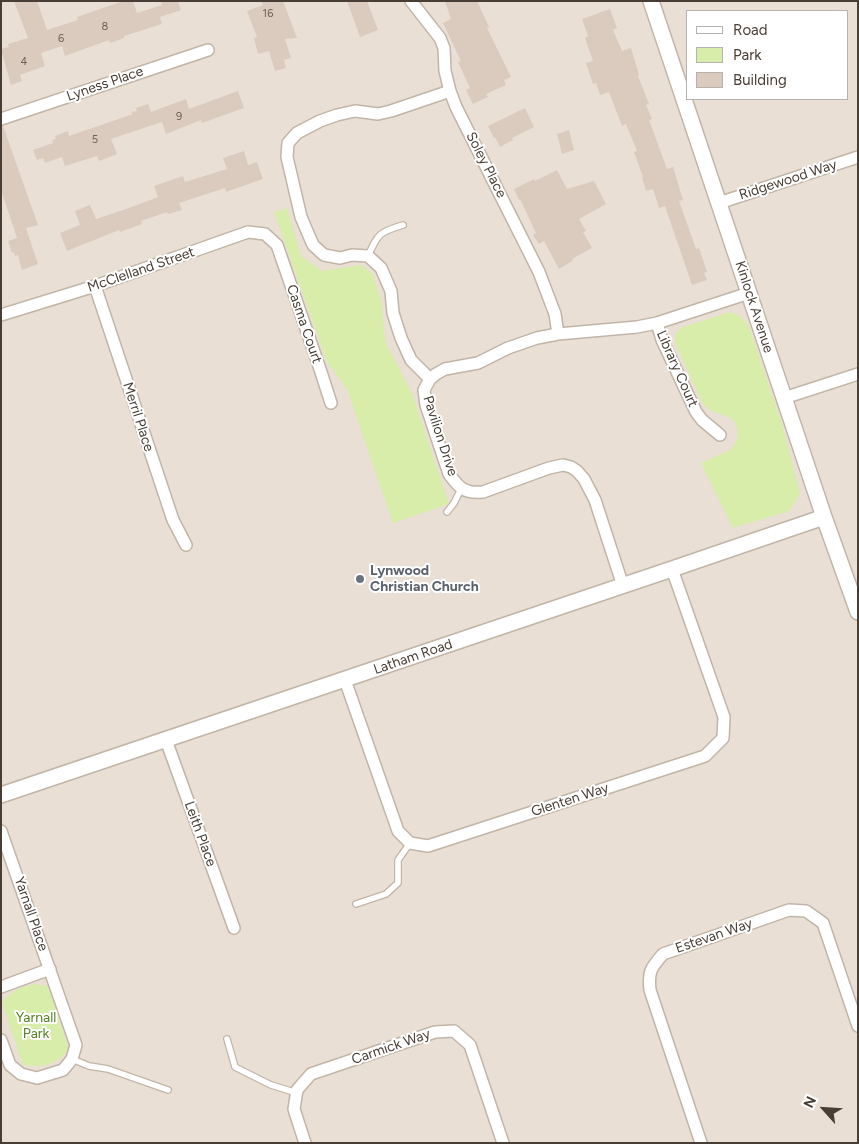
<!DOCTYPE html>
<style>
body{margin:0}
#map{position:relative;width:859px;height:1144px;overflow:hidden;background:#f5eee6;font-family:Figtree,sans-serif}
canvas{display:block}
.frame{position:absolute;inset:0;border:2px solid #483e35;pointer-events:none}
.legend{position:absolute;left:686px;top:10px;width:162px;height:90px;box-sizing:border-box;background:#fff;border:1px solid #b6b2ae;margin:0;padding:6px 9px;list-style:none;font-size:15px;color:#483e35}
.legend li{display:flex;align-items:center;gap:10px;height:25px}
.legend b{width:25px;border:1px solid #b6b2ae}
.north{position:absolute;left:799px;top:1084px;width:50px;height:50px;-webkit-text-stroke:4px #fff;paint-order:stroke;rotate:296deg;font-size:14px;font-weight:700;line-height:20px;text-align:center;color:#483e35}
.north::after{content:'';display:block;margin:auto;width:18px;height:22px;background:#483e35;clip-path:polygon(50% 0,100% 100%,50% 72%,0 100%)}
</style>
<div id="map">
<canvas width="859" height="1144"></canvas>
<div class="frame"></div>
<ul class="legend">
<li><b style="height:6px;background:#fff"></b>Road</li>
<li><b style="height:14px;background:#d9edab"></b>Park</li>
<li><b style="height:14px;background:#dbcbbe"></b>Building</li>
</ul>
<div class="north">N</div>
</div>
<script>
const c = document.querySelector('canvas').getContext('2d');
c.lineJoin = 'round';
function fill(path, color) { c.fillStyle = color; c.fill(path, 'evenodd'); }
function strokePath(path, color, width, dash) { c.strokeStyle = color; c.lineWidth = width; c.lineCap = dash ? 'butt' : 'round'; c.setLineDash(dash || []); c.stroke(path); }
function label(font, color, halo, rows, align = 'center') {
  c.font = font + ' Figtree,sans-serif'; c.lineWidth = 4; c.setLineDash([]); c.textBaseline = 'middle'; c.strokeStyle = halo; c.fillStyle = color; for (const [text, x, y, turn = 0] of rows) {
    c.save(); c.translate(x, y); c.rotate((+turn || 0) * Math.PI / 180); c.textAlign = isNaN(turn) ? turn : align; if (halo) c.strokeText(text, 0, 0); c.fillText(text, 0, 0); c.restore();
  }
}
const residential = new Path2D(`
 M1,1h857v1142h-857zM688,11h160v88h-160z`);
const green = new Path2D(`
 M287,208l14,48 21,15 39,-6 11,8 9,27 5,43 27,53 36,108 -56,19 -46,-134 -20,-27 -53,-150z
 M730,312l10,4 8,8 34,100 18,70 -11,17 -56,17 -32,-65 29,-13 7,-9 1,-10 -3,-9 -6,-5 -20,-7 -7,-8 -27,-59 1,-9 4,-6z
 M35,984l13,2 21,64c-15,15 -24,18 -46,15l-21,-63c11,-12 18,-15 33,-18z`);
const building = new Path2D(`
 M14,1h23l10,29 31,-10 -1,-3 46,-16h10l4,12 25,-8 -1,-4h17l3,9 -21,7 2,7 -38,12v2l-14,5 -1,-3 -44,16 -3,-10 -21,7 4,13 -25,9 2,6 -11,4 -10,-36 8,-2 -1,-3 20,-6z
 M261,1h22l14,37 -12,1 6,19 -7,2 2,8 -11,3 -6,-20 -11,3 -4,-16 3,-1 -10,-26 16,-6z
 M347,1h20l11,29 -18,7z
 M445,1h32l12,26 -2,1 24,49 -7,3 2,5 -20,9 2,3 -15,7 -7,-14 4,-2 -12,-26 3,-1 -18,-38 8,-4z
 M610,9l7,19 -4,2 9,21 9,-3 8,27 -1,1 11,28 -3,1 6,14 -3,1 18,49 6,-2 10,33 -4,1 17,48 3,-1 8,24 -3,1 3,7 -15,5 -27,-79 -6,2 -6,-19 -7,2 -4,-14h1l-9,-25 3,-1 -11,-27 -4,2 -13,-34 -9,3 -4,-12 -3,1 -7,-21 7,-2 -8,-23 3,-2 -6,-17z
 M238,91l6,17 -42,15 -1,-3 -35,14 -4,-12 -51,17 6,15 -18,7 -2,-5 -32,10 -3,-9 -17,6 -2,-5 -6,2 -4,-10 20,-7 -1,-3 4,-1 -1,-3 13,-5 1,5 64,-22 -2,-2 6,-1 -1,-3 12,-4 3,8 35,-13 3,10z
 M525,108l9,19 -22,11 1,2 -13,7 -5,-10 -1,1 -6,-12z
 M1,126h2l35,99 -12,3 12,36 -16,6 -4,-15 -3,1 -1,-4 -2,1 -4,-12 9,-3 -16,-48z
 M569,130l5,20 -12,4 -5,-20z
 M244,151l4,14 9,-3 6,17 -37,13 -1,-4 -46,15 3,7 -14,4 -1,-2 -26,9 1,3 -22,8 -1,-2 -52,21 -7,-18 20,-8 -5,-14 15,-6 6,14 33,-11 29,-11 -4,-11 29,-10 2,6 42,-13 -4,-11z
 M557,170l10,19 27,-8 12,23 -27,15 7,12 -3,1 9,16 -20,11 2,1 -15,9 -15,-28 -5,3 -6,-9 3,-2 -16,-34 -1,1 -5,-11 20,-10 1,2z`);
const service = new Path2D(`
 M368,256c10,-22 11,-24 35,-31
 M447,512l7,-9 7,-14
 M356,904l30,-10 12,-11v-23l12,-17
 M227,1039l8,28 36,18 26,8
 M72,1059l17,7 19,3 60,21`);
const minor = new Path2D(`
 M411,1l29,37 4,10 1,23 5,20 6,16 83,165 16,42 3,20
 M1,119l207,-69
 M719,203l139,-46
 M95,286l78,234 13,25
 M1,315l94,-29 153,-54 17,2 12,11 43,124 11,34
 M657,323l5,17 34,72 6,8 18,15
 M430,379l-19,-19 -10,-22 -8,-25 -2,-22 -10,-23 -13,-12 -16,-1 -12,3 -16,-3 -11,-10 -12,-28 -14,-60 1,-14 9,-10 23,-12 17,-6 18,-4 23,3 13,-3 59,-20
 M784,398l74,-24
 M623,586l-28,-86 -11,-21 -7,-8 -6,-4 -8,-2 -14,3 -66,24c-18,2 -24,-4 -34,-18l-23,-69 -2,-15 6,-11 6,-5 9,-5 33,-6 30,-15 29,-10 21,-4 79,-7 20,-4 92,-30
 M345,680l53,151 12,12 18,3 277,-90 18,-18 1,-21 -52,-148
 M166,740l68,188
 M1,831l75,214 -4,14 -9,11 -26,8 -16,-4 -11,-9 -9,-25
 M1,987l49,-18
 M305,1143l-11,-34 3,-19 14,-16 124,-42 19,-1 16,14 33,98
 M701,1143l-51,-153c-2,-19 1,-22 13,-36l126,-44 17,1 17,12 35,103`);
const tertiary = new Path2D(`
 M651,1l173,516 34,95
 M1,795l671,-226 152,-52`);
const markers = [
 [360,579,5,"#6b7280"]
];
const numberNames = [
 ["16",268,14],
 ["8",105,27],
 ["6",61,39],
 ["4",24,62],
 ["9",179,117],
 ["5",95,140]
];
const streetNames = [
 ["Lyness Place",105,84,-19],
 ["Soley Place",486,165,63],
 ["Ridgewood Way",788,180,-18],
 ["McClelland Street",141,270,-19],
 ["Kinlock Avenue",754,307,72],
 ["Casma Court",304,324,71],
 ["Library Court",677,369,66],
 ["Merril Place",138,417,72],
 ["Pavilion Drive",440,436,72],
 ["Latham Road",413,657,-19],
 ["Glenten Way",570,800,-18],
 ["Leith Place",200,834,70],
 ["Yarnall Place",31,914,71],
 ["Estevan Way",714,936,-19],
 ["Carmick Way",391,1047,-19]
];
const worshipNames = [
 ["Lynwood",370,571],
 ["Christian Church",370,587]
];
const parkNames = [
 ["Yarnall",36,1018],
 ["Park",36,1034]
];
fill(residential, '#e9dfd4');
fill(green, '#d9edab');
fill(building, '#dbcbbe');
strokePath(service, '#c1b5a8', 8);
strokePath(minor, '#c1b5a8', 14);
strokePath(tertiary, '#c1b5a8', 18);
strokePath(service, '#fff', 5.5);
strokePath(minor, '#fff', 11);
strokePath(tertiary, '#fff', 15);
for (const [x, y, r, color] of markers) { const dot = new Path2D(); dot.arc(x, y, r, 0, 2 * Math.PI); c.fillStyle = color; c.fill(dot); strokePath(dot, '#fff', 2); }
label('11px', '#6d6157', null, numberNames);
label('14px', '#483e35', '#fff', streetNames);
label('bold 14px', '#5b616d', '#fff', worshipNames, 'left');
label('14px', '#548022', '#fff', parkNames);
</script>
